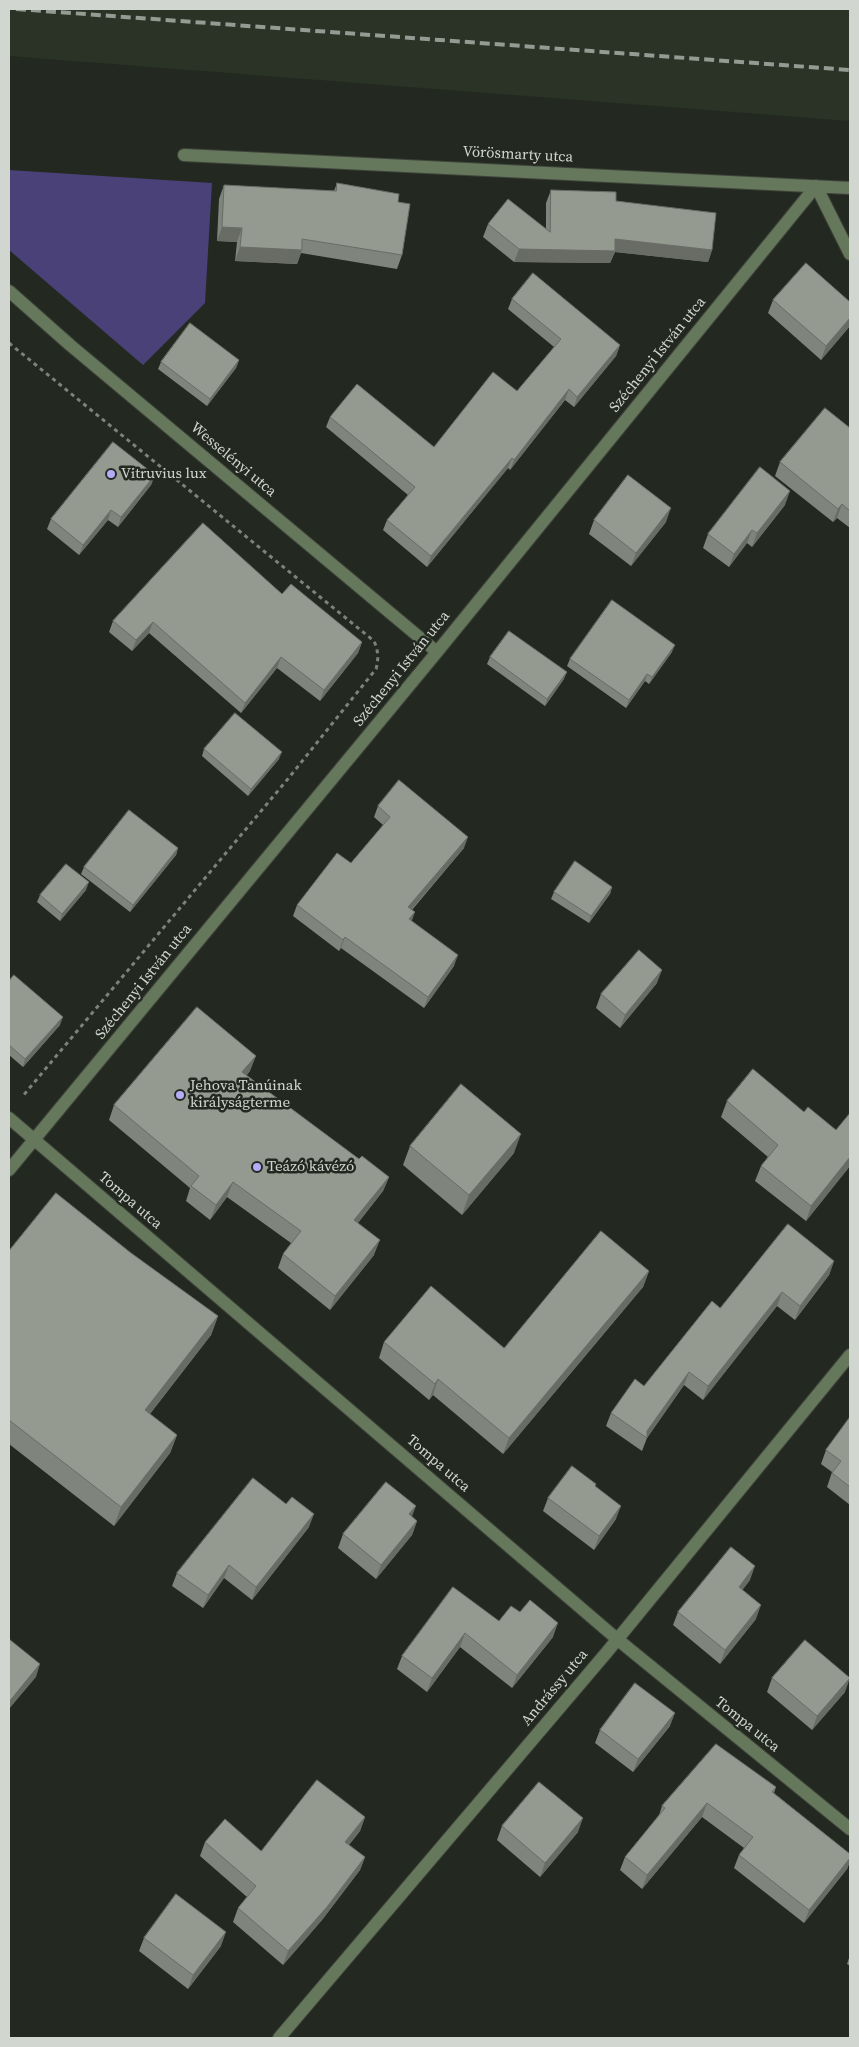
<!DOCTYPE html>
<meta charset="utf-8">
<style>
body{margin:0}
#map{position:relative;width:859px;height:2047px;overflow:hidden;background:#232920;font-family:"Source Serif 4",serif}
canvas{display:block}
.frame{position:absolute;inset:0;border:10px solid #d2d6d0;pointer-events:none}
</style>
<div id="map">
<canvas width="859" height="2047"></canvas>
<div class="frame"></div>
</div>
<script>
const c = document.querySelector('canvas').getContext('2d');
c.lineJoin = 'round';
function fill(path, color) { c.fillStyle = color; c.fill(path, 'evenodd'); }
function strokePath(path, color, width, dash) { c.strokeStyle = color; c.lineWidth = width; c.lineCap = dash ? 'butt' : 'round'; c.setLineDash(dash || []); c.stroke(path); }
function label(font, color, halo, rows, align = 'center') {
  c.font = font + ' "Source Serif 4",serif'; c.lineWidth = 5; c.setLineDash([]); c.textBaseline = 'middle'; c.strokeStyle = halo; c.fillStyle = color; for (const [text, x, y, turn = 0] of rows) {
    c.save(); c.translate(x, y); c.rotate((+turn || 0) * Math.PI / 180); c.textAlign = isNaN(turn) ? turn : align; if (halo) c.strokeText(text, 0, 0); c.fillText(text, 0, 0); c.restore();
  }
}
const built = new Path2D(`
 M9,9h841v112l-841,-65z`);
const green = new Path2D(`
 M9,170l203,13 -7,120 -62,62 -134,-115z`);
const path = new Path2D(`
 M9,343l365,298c4,9 5,17 2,28l-89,111 -265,317`);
const minor = new Path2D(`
 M184,155l666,33
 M816,186l34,68
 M9,291l61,54 367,307
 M9,1118l608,521 233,190
 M9,1170l428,-518 379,-466
 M279,2038l328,-386 243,-297`);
const rail = new Path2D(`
 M16,9l834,61`);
const wall = new Path2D(`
 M337,183l61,19 4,53 -5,14 -96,-16 -4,11 -62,-3 2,-19 -20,-1 2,-42 5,-14 110,6z
 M551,190l65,11 96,49 -4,12 -93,-10 -5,11 -96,-1 -31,-25 5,-13 58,5v-26z
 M512,299l108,46 -4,11 -42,51 -9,-7 -55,70 -2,-2 -81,99 -44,-37 4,-10 21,-25 -82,-68 4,-10 104,30 83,-56 37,-44 -46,-38z
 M773,300l77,2v24l-29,34 -53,-47z
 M239,360l-3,8 -29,38 -49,-37 3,-7z
 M850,428v100l-13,-10 -4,4 -58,-46 5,-14z
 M155,475l-4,10 -33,42 -10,-7 -29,35 -32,-26 4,-10z
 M785,505l-33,42 -5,-4 -18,24 -26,-19 5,-14z
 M594,520l72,2 -35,44 -42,-32z
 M282,594l80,48 -4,11 -38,48 -43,-33 -36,45 -92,-80 -17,18 -23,-19 4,-11z
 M672,652l-23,32 -4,-3 -19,27 -59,-42 3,-7z
 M490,657l74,22 -19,27 -58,-42z
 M204,749l75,10 -31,37 -46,-40z
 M378,806l86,42 -52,62v11l42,45 -30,42 -83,-60 -2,3 -46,-35 4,-11 54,-42 32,-38 -9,-8z
 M178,848l-2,7 -46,57 -49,-38 3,-7z
 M612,887l-2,7 -21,29 -38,-24 3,-7z
 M86,890l-26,31 -23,-19 3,-7z
 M9,981l51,44 -37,42 -14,-12z
 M657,983l-37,45 -24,-20 5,-14z
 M250,1071l-4,5 113,83 30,18 -6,14 -25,32 16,32 -44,55 -52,-42 5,-14 8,-11 -64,-46 -17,23 -24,-19 4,-13 -81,-68 5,-15z
 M727,1101l77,11 32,18 14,-17v53l-44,55 -51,-40 6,-15 7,-9 -47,-40z
 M410,1146l104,7 -52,62 -59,-50z
 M9,1251l122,2 87,63 -7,19 -61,79 27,21 -7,18 -56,73 -105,-82z
 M834,1261l-5,14 -34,45 -18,-14 -74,94 -19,-15 -37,53 -5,13 -36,-25 5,-13 33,-27 76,-78z
 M649,1271l-6,16 -140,167 -70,-59 -4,5 -50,-42 5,-16 120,6z
 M850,1417v88l-23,-18 5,-15 -11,-8 5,-14z
 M595,1486l21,33 -22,31 -51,-39 5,-13z
 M412,1517l5,4 -5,14 -36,44 -38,-31 5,-14z
 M309,1527l-57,73 -28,-22 -21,30 -31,-22 5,-13z
 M750,1580l-8,10 14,29 -36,45 -47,-39 5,-13z
 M499,1621l54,16 -41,51 -52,-41 -33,45 -30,-23 5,-13z
 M772,1678l73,14 -33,38 -45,-38z
 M670,1726l-37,46 -38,-29 5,-13z
 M776,1787l-2,6 76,61v7l-3,8 -43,54 -70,-55 5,-13 5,-7 -42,-31 -60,72 -22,-19 5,-13 34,-42 3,-9z
 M365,1817l-5,14 -11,14 16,12 -5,13 -38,50 -39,45 -50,-43 5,-14 9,-11 -47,-41 5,-14 56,9z
 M502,1826l76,6 -38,45 -43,-37z
 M144,1938l77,8 -33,43 -49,-38z
 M850,1955v11l-3,-2z`);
const shadedWall = new Path2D(`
 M222,227l20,1 -5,14 -20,-1z
 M615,239l97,11 -4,12 -93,-10 -5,11 -96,-1 5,-13z
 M240,247l62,3 -5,14 -62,-3z
 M850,318v8l-29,34 5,-14z
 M620,345l-4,11 -42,51 3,-10z
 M239,360l-3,8 -29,38 3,-7z
 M569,389l-4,11 -55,70 4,-10z
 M512,458l-4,10 -81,99 4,-11z
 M155,475l-4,10 -33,42 3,-10z
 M790,491l-5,14 -33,42 5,-14z
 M842,504l-5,14 -4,4 5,-13z
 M671,508l-5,14 -35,44 5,-13z
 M111,510l-3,10 -29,35 4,-10z
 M752,530l-5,13 -18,24 5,-13z
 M153,622l-4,11 -17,18 4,-11z
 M362,642l-4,11 -38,48 4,-11z
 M675,645l-3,7 -23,32 3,-7z
 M281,657l-4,11 -36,45 4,-10z
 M567,672l-3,7 -19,27 2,-7z
 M647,674l-2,7 -19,27 3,-8z
 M282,752l-3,7 -31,37 3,-7z
 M468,837l-4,11 -60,70 4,-11z
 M178,848l-2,7 -46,57 3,-7z
 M89,882l-3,8 -26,31 2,-7z
 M612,887l-2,7 -21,29 2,-7z
 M415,912l-4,11 -2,-4z
 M345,937l-4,11 -2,3 4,-11z
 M458,955l-4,11 -30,42 4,-11z
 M662,970l-5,13 -37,45 5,-13z
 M63,1017l-3,8 -37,42 2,-8z
 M256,1056l-6,15 -13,16 5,-15z
 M521,1134l-7,19 -52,62 7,-20z
 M850,1157v9l-44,55 5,-15z
 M389,1177l-6,14 -34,43 5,-14z
 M233,1182l-6,15 -17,23 6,-15z
 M380,1240l-6,15 -44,55 5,-14z
 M834,1261l-5,14 -34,45 5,-14z
 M649,1271l-6,16 -140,167 6,-16z
 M782,1292l-5,14 -74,94 5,-14z
 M218,1316l-7,19 -73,94 7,-19z
 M689,1372l-5,13 -37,53v-7z
 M438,1379l-5,16 -4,5 6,-16z
 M177,1435l-7,18 -56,73 7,-19z
 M416,1506l-5,13 -2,-5z
 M621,1506l-5,13 -22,31 5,-14z
 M314,1514l-5,13 -57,73 4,-13z
 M417,1521l-5,14 -36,44 5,-14z
 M229,1565l-5,13 -21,30 5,-13z
 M755,1566l-5,14 -16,21 5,-14z
 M761,1605l-5,14 -36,45 5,-14z
 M558,1623l-5,14 -41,51 5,-13z
 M465,1633l-5,14 -33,45 5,-14z
 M40,1664l-4,13 -27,32v-7z
 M850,1678l-5,14 -33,38 5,-14z
 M675,1713l-5,13 -37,46 5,-13z
 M707,1803l-5,14 -60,72 5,-14z
 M365,1817l-5,14 -20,25 5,-14z
 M583,1818l-5,14 -38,45 5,-14z
 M365,1857l-5,13 -38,50 -39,45 5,-14z
 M850,1858v3l-3,8 -43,54 5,-13z
 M226,1932l-5,14 -33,43 5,-14z`);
const building = new Path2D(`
 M337,183l62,11 -1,8 12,2 -8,51 -100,-16v11l-62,-3 2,-19 -20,-1 2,-42 112,6z
 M551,190l65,2v9l100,12 -4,37 -97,-11v12l-96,-2 -31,-25 20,-25 42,33z
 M806,263l44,39v16l-24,28 -53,-46z
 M533,273l87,72 -43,52 -8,-8 -55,71 -2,-2 -81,98 -44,-36 28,-33 -85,-70 27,-33 77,63 59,-75 24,19 44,-52 -49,-40z
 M190,323l49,37 -29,39 -49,-37z
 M825,408l25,20v83l-8,-7 -4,5 -58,-47z
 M113,442l42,33 -34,42 -10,-7 -28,35 -32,-26z
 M760,467l30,24 -33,42 -5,-3 -18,24 -26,-20z
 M628,475l43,33 -35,45 -42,-33z
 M203,523l79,71 9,-10 71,58 -38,48 -43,-33 -36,46 -92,-81 -17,18 -23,-19z
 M612,600l63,45 -23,32 -5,-3 -18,26 -59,-41z
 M509,631l58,41 -20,27 -57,-42z
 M235,713l47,39 -31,37 -47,-40z
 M399,780l69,57 -60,70 7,5 -6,7 49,36 -30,42 -83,-60 -2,3 -46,-35 40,-52 14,10 39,-46 -12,-11z
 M129,810l49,38 -45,57 -49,-38z
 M575,861l37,26 -21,29 -37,-24z
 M66,864l23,18 -27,32 -22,-19z
 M639,950l23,20 -37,45 -24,-21z
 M14,975l49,42 -38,42 -16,-14v-64z
 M197,1007l59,49 -14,16 117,87 3,-3 27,21 -35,43 26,20 -45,56 -52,-42 18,-23 -68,-49 -17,23 -25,-19 8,-10 -85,-71z
 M753,1069l51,43 4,-5 28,23 14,-17v44l-39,49 -50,-40 17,-21 -51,-44z
 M461,1084l60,50 -52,61 -59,-49z
 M56,1193l75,60 87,63 -73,94 32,25 -56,72 -112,-87v-169z
 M788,1224l46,37 -34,45 -18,-14 -74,94 -19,-14 -42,59v7l-36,-25 24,-34 9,7 68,-85 8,7z
 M601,1231l48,40 -140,167 -71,-59 -3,5 -51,-42 47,-56 73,62z
 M850,1417v70l-18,-14 9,-12 -15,-11z
 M572,1466l24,18 -1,2 26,20 -22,30 -51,-38z
 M253,1478l33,26 6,-7 22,17 -58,73 -27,-22 -21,30 -31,-22z
 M386,1482l30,24 -7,8 8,7 -36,44 -38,-31z
 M731,1547l24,19 -16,21 22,18 -36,45 -47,-38z
 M453,1587l46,34 12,-15 9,6 10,-12 28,23 -41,52 -52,-42 -33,45 -30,-22z
 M9,1639l31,25 -31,38z
 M805,1640l45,38 -33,38 -45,-38z
 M635,1683l40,30 -37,46 -38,-29z
 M716,1744l60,43 -4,5 78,62v4l-41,52 -70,-55 14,-18 -46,-34 -60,72 -22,-18 40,-49 -3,-2z
 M317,1780l48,37 -20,25 20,15 -38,50 -39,44 -50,-43 18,-22 -51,-44 20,-23 36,32z
 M539,1782l44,36 -38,45 -43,-37z
 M176,1894l50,38 -33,43 -49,-37z`);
const markers = [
 [111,474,5,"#b5acf8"],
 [180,1095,5,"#b5acf8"],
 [257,1167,5,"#b5acf8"]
];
const streetNames = [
 ["Vörösmarty utca",518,155,3],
 ["Széchenyi István utca",658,355,-51],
 ["Wesselényi utca",233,460,40],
 ["Széchenyi István utca",402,669,-51],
 ["Széchenyi István utca",144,982,-51],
 ["Tompa utca",130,1201,41],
 ["Tompa utca",438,1464,41],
 ["Andrássy utca",555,1688,-50],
 ["Tompa utca",747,1725,39]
];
const poiNames = [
 ["Vitruvius lux",121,474],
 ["Jehova Tanúinak",190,1086],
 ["királyságterme",190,1103],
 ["Teázó kávézó",267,1167]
];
fill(built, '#2a3325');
fill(green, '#4a4178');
strokePath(minor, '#3f453c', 14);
strokePath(path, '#7d827a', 3, [4, 4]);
strokePath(minor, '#66785b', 12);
strokePath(rail, '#959a93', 4, [10, 5]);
fill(wall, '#7f847c');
fill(shadedWall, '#686c65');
fill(building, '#949a90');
strokePath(building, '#686c65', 1);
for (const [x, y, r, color] of markers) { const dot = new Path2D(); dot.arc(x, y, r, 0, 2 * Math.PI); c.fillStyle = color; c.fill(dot); strokePath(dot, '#232920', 2); }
label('15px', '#d2d6d0', '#232920', streetNames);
label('15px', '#d2d6d0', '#232920', poiNames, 'left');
</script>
